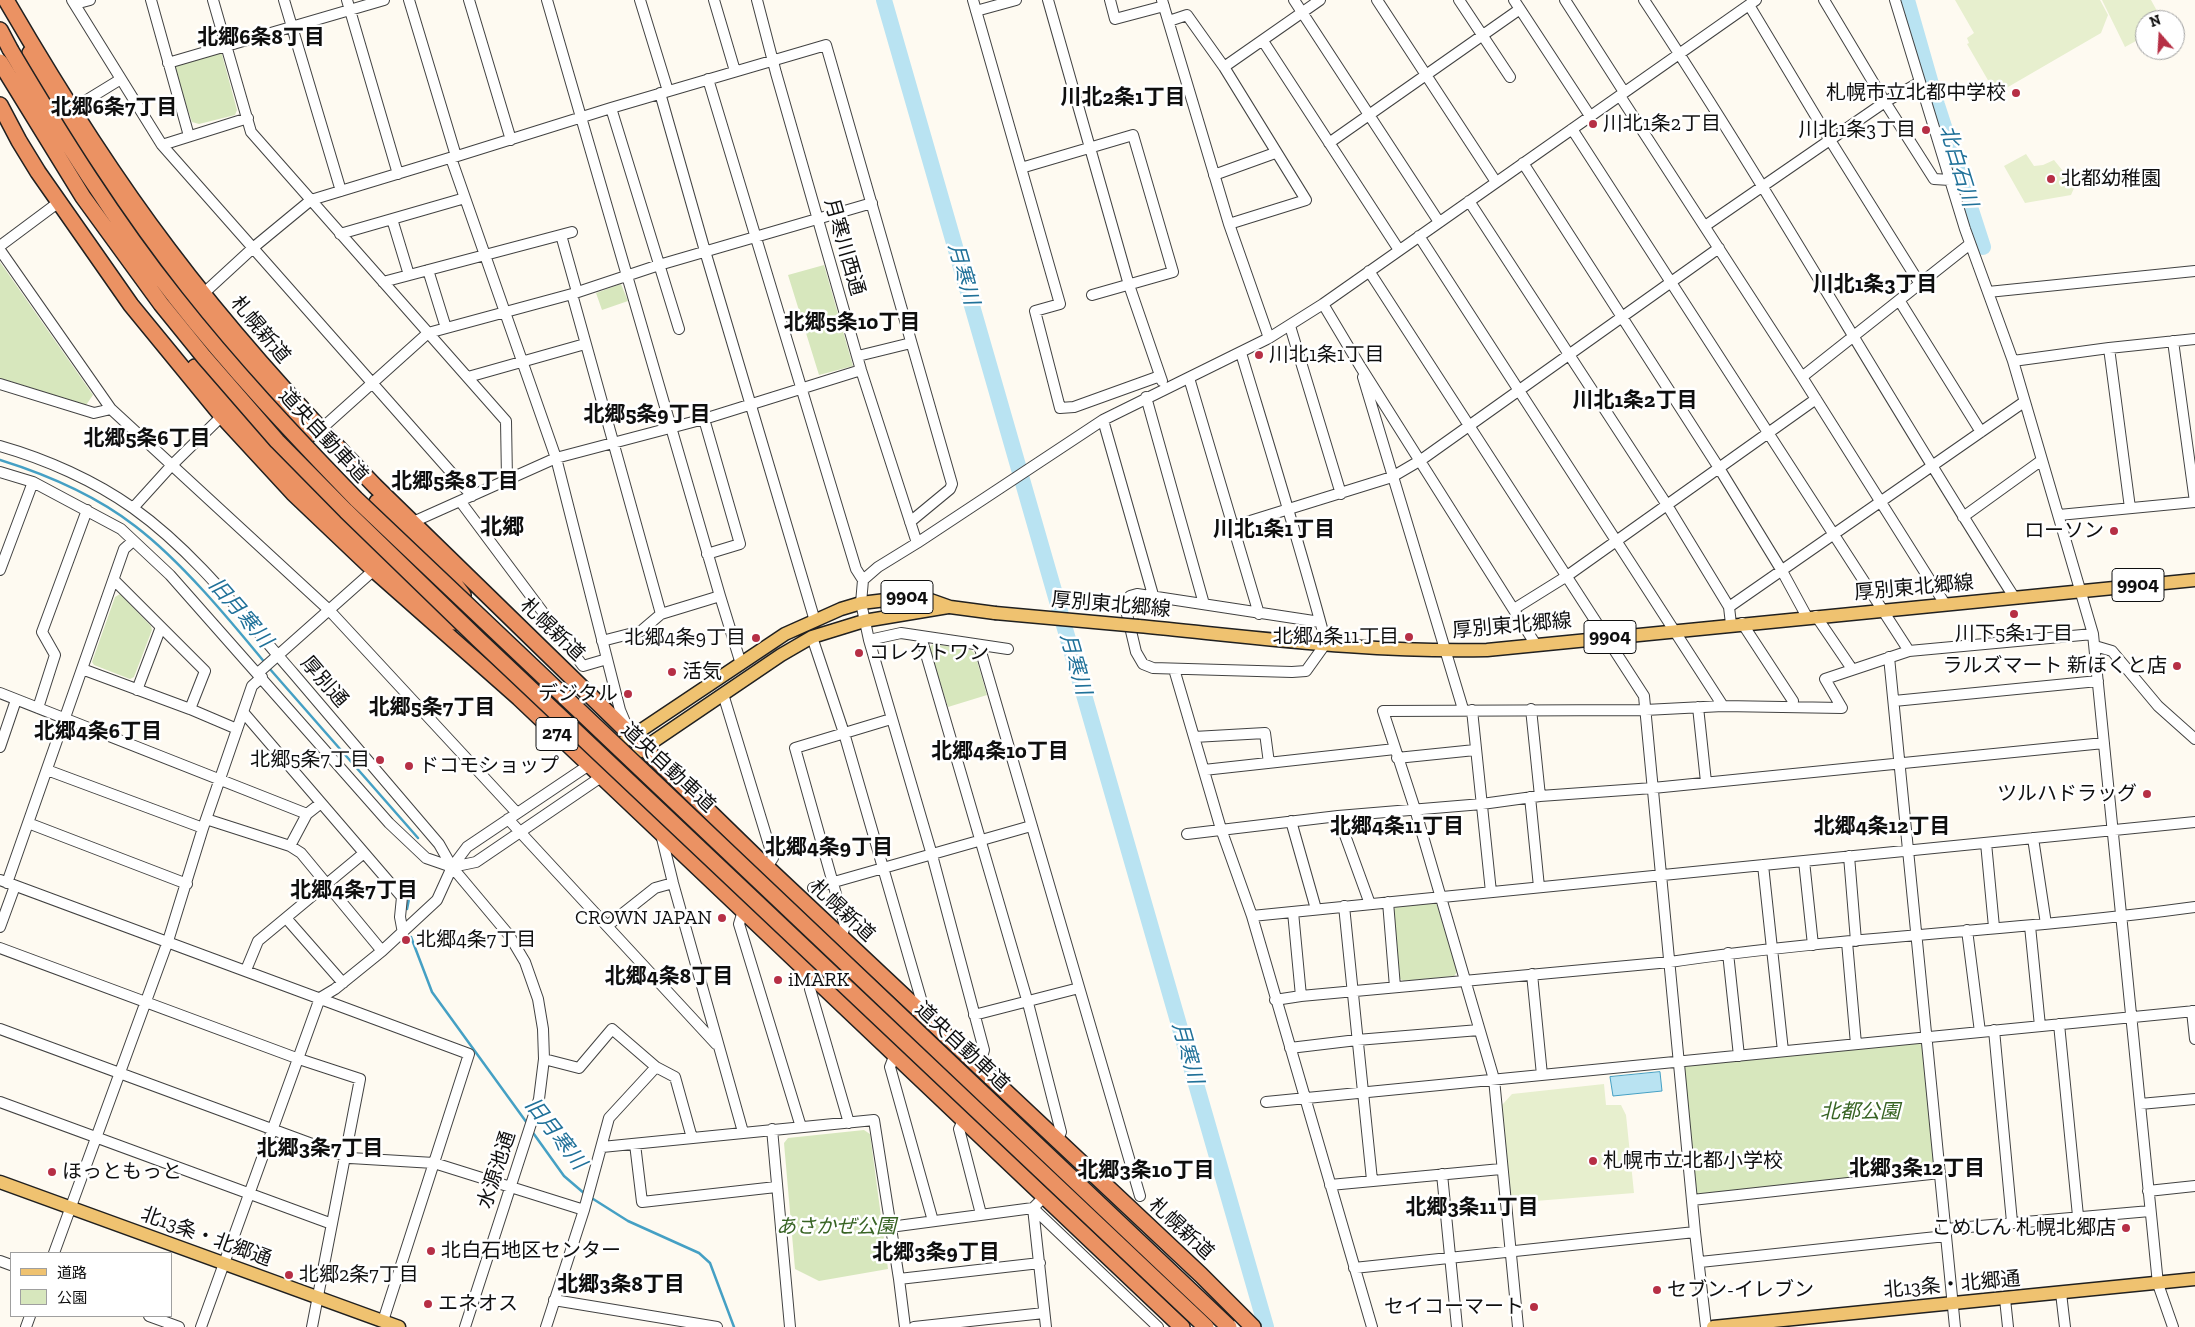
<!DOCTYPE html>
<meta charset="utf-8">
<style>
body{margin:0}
#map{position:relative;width:2195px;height:1327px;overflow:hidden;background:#fefaf1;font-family:"Zilla Slab","Noto Sans JP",serif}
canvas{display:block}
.legend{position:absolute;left:10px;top:1252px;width:162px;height:65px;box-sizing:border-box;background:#fff;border:1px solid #9f9f9f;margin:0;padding:6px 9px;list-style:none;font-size:15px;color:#0f0f0f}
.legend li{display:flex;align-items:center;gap:10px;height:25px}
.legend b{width:25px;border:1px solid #9f9f9f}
.north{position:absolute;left:2135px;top:10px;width:50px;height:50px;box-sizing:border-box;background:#fff;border:1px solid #9f9f9f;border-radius:50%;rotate:341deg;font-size:14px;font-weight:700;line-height:20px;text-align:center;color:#0f0f0f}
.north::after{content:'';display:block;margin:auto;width:18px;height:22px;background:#b62f45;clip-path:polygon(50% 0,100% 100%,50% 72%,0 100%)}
</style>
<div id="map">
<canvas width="2195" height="1327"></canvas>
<ul class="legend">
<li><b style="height:6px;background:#efc270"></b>道路</li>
<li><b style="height:14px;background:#d7e7bd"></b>公園</li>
</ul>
<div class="north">N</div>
</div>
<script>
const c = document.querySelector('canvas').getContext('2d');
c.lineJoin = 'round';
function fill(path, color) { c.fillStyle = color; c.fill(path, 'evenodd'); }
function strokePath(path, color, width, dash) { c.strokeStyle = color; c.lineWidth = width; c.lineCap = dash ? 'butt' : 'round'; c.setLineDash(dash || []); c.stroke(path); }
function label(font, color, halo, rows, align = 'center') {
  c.font = font + ' "Zilla Slab","Noto Sans JP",serif'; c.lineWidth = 5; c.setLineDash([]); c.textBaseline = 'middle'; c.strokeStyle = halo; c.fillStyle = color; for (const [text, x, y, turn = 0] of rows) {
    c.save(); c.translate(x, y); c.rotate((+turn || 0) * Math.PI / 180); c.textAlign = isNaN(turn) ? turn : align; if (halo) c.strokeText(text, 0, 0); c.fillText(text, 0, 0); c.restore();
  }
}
const green = new Path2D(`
 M221,51l16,59 -2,5 -36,9 -7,-2 -18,-54 2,-4z
 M0,262l93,133 -7,10 -86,-27z
 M824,265l29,101 -34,9 -31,-100z
 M621,284l7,17 -26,9 -6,-17z
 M120,594l31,32 1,4 -18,47 -4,2 -36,-14 -2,-3 23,-65z
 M933,644l38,6 4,4 12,41 -39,12 -19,-59z
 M1434,903l3,2 20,67 -3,4 -50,5 -4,-2 -6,-69 2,-4z
 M1922,1040l14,130 -239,24 -13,-128z
 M864,1130l6,4 18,135 -69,12 -24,-12 -11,-126 4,-5z`);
const pitch = new Path2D(`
 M1955,0h145l8,15 -7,18 -105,61 -29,-50 2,-1 -2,-5 7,-5z
 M2102,0h49l11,20h-17v16l-20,11z
 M2026,154l8,12 9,-1 11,-5 21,26 -4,9 -46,8 -21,-37z
 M1604,1084l2,21h15l5,10 8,78 -123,10 -9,-98 10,-11z`);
const water = new Path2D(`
 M1660,1072l2,19 -49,5 -3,-19z`);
const stream = new Path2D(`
 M0,460c48,15 95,35 135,66 46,35 94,93 131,138
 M269,668l149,170
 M407,909l6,-30
 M411,937l21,55 95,131
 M531,1130l33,46 21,18
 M590,1197l38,24 71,32 11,10 24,64`);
const river = new Path2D(`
 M884,0l382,1327
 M1907,0l30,105 46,142`);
const minor = new Path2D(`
 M72,0l90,145 310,351
 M151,0l38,136
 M213,0l38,132 255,289 1,58
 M284,0l57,191
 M347,0l51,174
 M469,0l42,140
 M547,0l173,596 21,68
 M640,0l28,91
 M714,0l21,71
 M757,0l19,73 85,297 56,173
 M973,0l87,304 -25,7 25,97 14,-1 86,-31
 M1048,0l81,285 33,96
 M1110,0l5,19 49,-13
 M1162,0l67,224 40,114
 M1294,0l145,222
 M1377,0l119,182
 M1459,0l51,77
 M1514,0l76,116
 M1565,0l59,92
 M1644,0c129,195 244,400 370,597
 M1824,0l61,102 49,77 16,1
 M1895,0l70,229 48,132 80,273 65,650 15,43
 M75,4l15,-4
 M1749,5l81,135 90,144
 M976,11l40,-11
 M1169,21l18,-6 37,52 82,133 -77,24
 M1263,41l136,209
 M168,63l216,-63
 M1224,67l96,-67
 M708,79l148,490 7,11
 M660,93l45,158 110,370
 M1620,96l182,281 143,227
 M611,108l68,221
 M72,109l49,-30
 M1572,129l337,522
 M1329,143l191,-134
 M162,145l86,-27
 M1523,163l196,305 63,103 25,46
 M1021,168l112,-33 40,137 -81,23
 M1214,175l61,-22
 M1469,201l198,304 62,102
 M392,219l17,56
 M1705,226l180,-124 35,-20
 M340,234l125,-36
 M561,235l16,57
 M1419,236l304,470
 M0,246l59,-44
 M0,250l111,159 218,201 188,203
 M428,270l18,58
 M1369,271l275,425 51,536 11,95
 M383,282l189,-50
 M1988,292l207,-21
 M204,293l50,-46 57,-47 145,-44 -47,-156
 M572,294l89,320
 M1899,300l82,132
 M1323,304l37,62 176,279
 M1290,326l51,168
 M2173,341l22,161
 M2109,348l21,160
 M1241,353c29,96 59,192 85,290l-20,28 -14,1 -139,-4 -10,-4 -7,-12 -11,-46 5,-10 7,-2 183,28
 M858,356l53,-13
 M2013,361l96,-13 86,-9
 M468,377l117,-33
 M1363,377l100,332
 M1802,377l168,-133
 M1189,378l70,236
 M0,384l94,29 17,-4
 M1146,397l58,207
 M704,419l36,125 -33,10
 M1103,420l50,175
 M320,430l108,-97 144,-39 87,-29 213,-62
 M0,446c46,13 95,35 133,62 63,45 111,109 161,166 48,57 97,113 145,170l13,23 57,68 16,27 13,37 5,30 1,30 -5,40 -74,228
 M0,472l33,10 88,47 49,46 219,248 37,35 26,9 24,-5 125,-85
 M460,501l123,165 24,-7
 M133,508l38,-42 51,-50
 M2059,515l136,-13
 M1963,517l79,-57
 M413,522l143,-64 148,-39 157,-49
 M1234,526l158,-49 29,-17 298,-212
 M0,570l33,-88
 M114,580l91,91 -15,38
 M1514,609l53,-33 249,-177
 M1816,616l36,53
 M1742,623l51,78 -2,6
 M1731,624l-2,-17 295,-205
 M812,637l32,96 77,266 -5,9
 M921,637l107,366 33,129 -4,9
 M869,640l32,-7 107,16
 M602,641l39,-10 20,-17 59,-18
 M979,645l161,551
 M2095,646l17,5 46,55 37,33
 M1889,657l66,670
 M82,669l108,40 47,20
 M1174,669l47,160 31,87 120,411
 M258,673l116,-103
 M137,690l24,-63
 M0,693l307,121
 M723,694l50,164 -6,9
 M1894,701l204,-20
 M1698,707l8,75
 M38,708l17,-53 -13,-23 45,-122
 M1531,709l9,87
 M1472,710l19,182
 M243,712l159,185 -2,20 3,16
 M628,729l-8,-19 -64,-252 -105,-300 160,-50 215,-63 126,439 -2,5 -40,33
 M1194,737l71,-4 4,30
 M0,747l16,-47
 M1397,758l78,-8
 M47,770l156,58
 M1204,770l191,-21
 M1530,797l9,90
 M1338,816l32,88
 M206,819l84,27 11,7 81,98
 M508,819l208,225
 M1291,821l25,88
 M28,823l159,61
 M661,834l12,49 70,249
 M1187,834l151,-18 144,-12 58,-8 113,-8 451,-45
 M2033,838l13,86
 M1986,843l8,84
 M290,846l17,-32 14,-11
 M1849,856l7,85
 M1804,861l9,84
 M1763,865l20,186
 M0,880l469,174 -86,267
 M7,883l117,-334 9,-8
 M813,888l218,-62
 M1388,902l7,85
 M1344,906l28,274
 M743,911l-4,13 62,203
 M1293,912l8,84
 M1252,916l943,-94
 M286,918l57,65
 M607,926l48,-38 18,-5
 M2030,926l10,100
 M0,927l15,-41
 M1967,930l13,102
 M841,938l4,-12 -50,-178 96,-29
 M1847,942l9,102
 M0,948l299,111 61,20 -48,248
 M1728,953l11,103
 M246,970l12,-29 106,-88
 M1532,974l10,101
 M816,979l-6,10 39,134
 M1275,1000l26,-4 369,-34c174,-26 351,-31 525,-55
 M2192,1011l3,28
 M974,1015l105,-27
 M2059,1024l19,192
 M0,1029l350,129 84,5 150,47
 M1994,1030l18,192
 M1290,1048l67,-8 122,-10
 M895,1054l-5,13 43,154
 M544,1059l35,9 33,-39 44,38 19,10 17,61
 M979,1067l5,-17 -52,-195 -63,-215 -8,-37 2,-23 15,-13 39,-24 186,-123 166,-82 54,-34 433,-304
 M0,1102l332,122
 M1266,1102l929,-91
 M2140,1104l55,-5
 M964,1118l-5,11 22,85
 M772,1129l18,198
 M635,1144l7,58 134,-15
 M602,1147l272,-27 25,159
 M1442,1174l15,153
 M1330,1185l171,-16
 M2148,1191l47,-5
 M1045,1196l-12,12 125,119
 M1692,1200l248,-27
 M890,1227l143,-19 13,119
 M1946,1229l204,-18
 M54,1253l114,-312 35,-113 49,-142 10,-9
 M0,1261l11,4
 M1700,1262l246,-26
 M1354,1268l341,-36
 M2061,1293l4,34
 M2005,1299l3,28
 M554,1300l163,27
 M149,1316l30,11
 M26,1327l4,-11
 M201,1327l119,-329 15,-9 47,-38 55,-51 15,-33 15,-20 122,-82
 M546,1327l38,-117 25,-92 47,-51
 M905,1327l-6,-48 141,-16
 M914,1327l130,-14
 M1518,1327l-24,-248 -79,-270 -32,-98 262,-1 78,-4 119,2 -17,-29 84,-28 184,-17`);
const major = new Path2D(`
 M1138,626c115,11 234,27 349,24l708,-70
 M595,761l190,-127 56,-25 20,-6 58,-7 31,11 45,6
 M607,773l174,-118 31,-18 52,-16 84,-14
 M0,1182l399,145
 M1713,1327l482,-48`);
const highway = new Path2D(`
 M6,0c50,86 103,171 163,250 63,84 133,161 206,236l383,373 443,416 52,52
 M0,30l10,19
 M30,53l9,23 31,51 117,169 94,108 29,30
 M0,105l19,36 19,31 93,133 91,111 71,77 81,77 145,128 663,629
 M195,367c39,46 80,91 123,134 43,43 87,86 136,121
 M377,502l68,69 18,24`);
const majorBridge = new Path2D(`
 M995,613l143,13`);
const highwayBridge = new Path2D(`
 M10,49c51,86 104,171 166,249 56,71 117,136 180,201l873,828
 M0,62l83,135 78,107 43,53 73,84 69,70 132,128 728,688`);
const markers = [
 [2016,93,5,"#b62f45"],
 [1593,124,5,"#b62f45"],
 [1926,130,5,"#b62f45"],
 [2051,179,5,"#b62f45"],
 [1259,355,5,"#b62f45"],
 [2114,531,5,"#b62f45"],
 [2014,614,5,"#b62f45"],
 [1409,637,5,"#b62f45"],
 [756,638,5,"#b62f45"],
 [859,653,5,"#b62f45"],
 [2177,666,5,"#b62f45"],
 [672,672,5,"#b62f45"],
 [628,694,5,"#b62f45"],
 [380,760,5,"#b62f45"],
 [409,766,5,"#b62f45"],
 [2147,794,5,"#b62f45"],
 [722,918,5,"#b62f45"],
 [406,940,5,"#b62f45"],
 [778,980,5,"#b62f45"],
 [1593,1161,5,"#b62f45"],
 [52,1172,5,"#b62f45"],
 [2126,1228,5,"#b62f45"],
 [431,1251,5,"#b62f45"],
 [289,1275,5,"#b62f45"],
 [1657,1290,5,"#b62f45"],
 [428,1304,5,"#b62f45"],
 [1534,1307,5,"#b62f45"]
];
const shields = [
 [2138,585,52],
 [907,597,52],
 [1610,637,52],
 [557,734,42]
];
const shieldNames = [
 ["9904",2138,585],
 ["9904",907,597],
 ["9904",1610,637],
 ["274",557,734]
];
const poiNames = [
 ["札幌市立北都中学校",2006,93,"right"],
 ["川北1条2丁目",1603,124],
 ["川北1条3丁目",1916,130,"right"],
 ["北都幼稚園",2061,179],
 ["川北1条1丁目",1269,355],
 ["ローソン",2104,531,"right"],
 ["川下5条1丁目",2014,634,"center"],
 ["北郷4条11丁目",1399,637,"right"],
 ["北郷4条9丁目",746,638,"right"],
 ["コレクトワン",869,653],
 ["ラルズマート 新ほくと店",2167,666,"right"],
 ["活気",682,672],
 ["デジタル",618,694,"right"],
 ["北郷5条7丁目",370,760,"right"],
 ["ドコモショップ",419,766],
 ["ツルハドラッグ",2137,794,"right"],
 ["CROWN JAPAN",712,918,"right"],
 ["北郷4条7丁目",416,940],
 ["iMARK",788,980],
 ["札幌市立北都小学校",1603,1161],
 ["ほっともっと",62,1172],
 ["こめしん 札幌北郷店",2116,1228,"right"],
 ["北白石地区センター",441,1251],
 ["北郷2条7丁目",299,1275],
 ["セブン-イレブン",1667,1290],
 ["エネオス",438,1304],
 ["セイコーマート",1524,1307,"right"]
];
const streetNames = [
 ["月寒川西通",844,247,74],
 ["札幌新道",260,330,50],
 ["道央自動車道",323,436,47],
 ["厚別東北郷線",1914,588,-5],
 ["厚別東北郷線",1111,605,5],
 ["厚別東北郷線",1512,626,-5],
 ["札幌新道",552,630,44],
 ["厚別通",324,682,49],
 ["道央自動車道",668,768,43],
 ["札幌新道",842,911,43],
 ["道央自動車道",962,1047,43],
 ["水源池通",497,1170,-72],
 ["札幌新道",1181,1229,43],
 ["北13条・北郷通",206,1237,20],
 ["北13条・北郷通",1952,1285,-5]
];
const parkNames = [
 ["北都公園",1860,1112],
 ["あさかぜ公園",836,1227]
];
const neighbourhoodNames = [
 ["北郷6条8丁目",261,38],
 ["川北2条1丁目",1123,98],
 ["北郷6条7丁目",114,108],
 ["川北1条3丁目",1875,285],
 ["北郷5条10丁目",852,323],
 ["川北1条2丁目",1635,401],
 ["北郷5条9丁目",647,415],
 ["北郷5条6丁目",147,439],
 ["北郷5条8丁目",455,482],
 ["川北1条1丁目",1274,530],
 ["北郷5条7丁目",432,708],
 ["北郷4条6丁目",98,732],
 ["北郷4条10丁目",1000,752],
 ["北郷4条11丁目",1397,827],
 ["北郷4条12丁目",1882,827],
 ["北郷4条9丁目",829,848],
 ["北郷4条7丁目",354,891],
 ["北郷4条8丁目",669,977],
 ["北郷3条7丁目",320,1149],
 ["北郷3条12丁目",1917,1169],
 ["北郷3条10丁目",1146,1171],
 ["北郷3条11丁目",1472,1208],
 ["北郷3条9丁目",936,1253],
 ["北郷3条8丁目",621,1285]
];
const waterNames = [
 ["北白石川",1958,166,73],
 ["月寒川",963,274,74],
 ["旧月寒川",240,613,49],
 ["月寒川",1075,664,74],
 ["月寒川",1187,1053,74],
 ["旧月寒川",555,1134,52]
];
const quarterNames = [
 ["北郷",502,528]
];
fill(green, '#d7e7bd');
fill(pitch, '#e7efce');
fill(water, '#b9e3f2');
strokePath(water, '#45a0c4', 1);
strokePath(stream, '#45a0c4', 2.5);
strokePath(river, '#b9e3f2', 16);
strokePath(minor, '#424242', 12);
strokePath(major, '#202020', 15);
strokePath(highway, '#202020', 18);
strokePath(minor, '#fff', 10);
strokePath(major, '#efc270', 12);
strokePath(highway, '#eb9263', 15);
strokePath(majorBridge, '#202020', 15, []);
strokePath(highwayBridge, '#202020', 18, []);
strokePath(majorBridge, '#efc270', 12);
strokePath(highwayBridge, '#eb9263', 15);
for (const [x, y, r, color] of markers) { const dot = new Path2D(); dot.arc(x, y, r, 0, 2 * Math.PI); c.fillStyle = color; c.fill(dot); strokePath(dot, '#fff', 2); }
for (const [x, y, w] of shields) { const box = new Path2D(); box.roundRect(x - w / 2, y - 16.5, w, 33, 4); c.fillStyle = '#fff'; c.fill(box); strokePath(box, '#0f0f0f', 1); }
label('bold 19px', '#0f0f0f', null, shieldNames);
label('20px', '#0f0f0f', '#fff', poiNames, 'left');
label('20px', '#0f0f0f', '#fff', streetNames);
label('italic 20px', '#376323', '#fff', parkNames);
label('bold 21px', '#0f0f0f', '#fff', neighbourhoodNames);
label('italic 21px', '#207199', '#fff', waterNames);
label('bold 22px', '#0f0f0f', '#fff', quarterNames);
</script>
